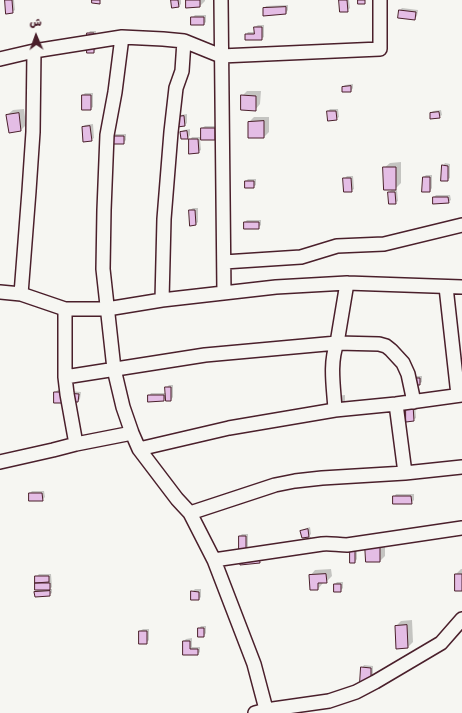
<!DOCTYPE html>
<meta charset="utf-8">
<style>
body{margin:0}
#map{position:relative;width:462px;height:713px;overflow:hidden;background:#f6f6f2;font-family:Dekko,"Playpen Sans Arabic",sans-serif}
canvas{display:block}
.north{position:absolute;left:16px;top:16px;width:40px;height:40px;-webkit-text-stroke:3px #f6f6f2;paint-order:stroke;rotate:358deg;font-size:11px;font-weight:700;line-height:16px;text-align:center;color:#4a1f2b}
.north::after{content:'';display:block;margin:auto;width:14px;height:18px;background:#4a1f2b;clip-path:polygon(50% 0,100% 100%,50% 72%,0 100%)}
</style>
<div id="map">
<canvas width="462" height="713"></canvas>
<div class="north">ش</div>
</div>
<script>
const c = document.querySelector('canvas').getContext('2d');
c.lineJoin = 'round';
function fill(path, color) { c.fillStyle = color; c.fill(path, 'evenodd'); }
function strokePath(path, color, width, dash) { c.strokeStyle = color; c.lineWidth = width; c.lineCap = dash ? 'butt' : 'round'; c.setLineDash(dash || []); c.stroke(path); }
const shadow = new Path2D(`
 M6,0h8l1,10 -3,2z
 M172,0h9v4l-2,2z
 M187,0h18v1l-5,5z
 M340,0h9l1,8 -3,3z
 M288,5v5l-2,3 -22,1v-5l2,-3z
 M402,8l16,2 -1,6 -3,3 -14,-9z
 M195,15h11v7l-2,2 -12,-6z
 M258,25h6v12l-3,2 -15,-4 2,-3h7v-5z
 M90,31h6v18l-2,3 -6,-18z
 M353,84v4l-2,3 -8,-4 2,-2z
 M247,91h14l-1,13 -5,6 -13,-14z
 M85,93h8v14l-3,2 -7,-14z
 M24,109l2,16 -5,5 -12,2 -2,-17 6,-5z
 M330,109h8l1,8 -3,2 -8,-8z
 M441,110l1,5 -3,2 -8,-4 2,-2z
 M187,114v9l-2,2 -7,1 -1,-8 3,-3z
 M254,117h15v15l-5,5 -15,-15z
 M93,124l1,14 -3,2 -8,-13 2,-2z
 M205,126h12v11l-3,2h-14l1,11 -3,2 -8,-12 2,-3h10v-9z
 M190,129v6l-2,3 -7,-6 3,-2z
 M114,134h12v6l-3,3h-12z
 M401,162v21l-7,7h3l1,11 -3,2 -6,-11 4,-3 -9,-21 6,-5z
 M445,163l5,1v14l-3,2 -4,-14z
 M426,175h6v13l-2,3 -6,-14z
 M347,176h6l1,13 -3,2 -7,-12z
 M248,179h8v6l-3,2 -7,-6z
 M436,195h14l1,5 -3,2 -14,-5z
 M193,208h5v14l-2,2 -6,-14z
 M247,220h14v5l-3,3 -13,-6z
 M408,376h14v6l-3,2z
 M169,385h4v12l-2,3 -4,-3 -4,3 -14,-4 2,-3h16l-1,-5z
 M58,390h9l2,1 12,1 -1,7 -2,2 -23,-9z
 M345,395v6l-2,2 -9,1 2,-8z
 M415,403l1,15 -3,2 -6,1z
 M32,491h12l1,6 -3,3 -12,-7z
 M396,494h18v6l-3,3 -17,-6z
 M310,527l1,7 -3,3h3v10l-9,2 1,-11 -2,-7 3,-2z
 M242,534h6v14l-2,2 -6,-14z
 M385,539v17l-5,5h-13z
 M353,547l4,1v11l-2,3z
 M331,569l1,7 -6,6h-3v1l-5,6 -8,-13 5,-6z
 M461,569h1v21l-6,-16z
 M39,574h12l1,13 -2,2h2v4l-3,2 -14,-3 3,-3h-2v-12z
 M337,582h6v6l-3,3 -5,-7z
 M195,589h6v8l-2,2 -7,-7z
 M412,620l1,22 -5,5 -12,-21 5,-5z
 M201,626h5v7l-2,3 -5,-7z
 M143,629h6v11l-3,3 -6,-12z
 M192,638v9h8v5l-2,2h-14v-13l2,-2z
 M364,665l9,1v13l-11,-11z`);
const building = new Path2D(`
 M5,0h7l1,13 -7,1z
 M92,0h8v4l-8,-1z
 M171,0h7l1,7 -7,1z
 M186,0h14v7l-14,1z
 M339,0h8l1,12h-8z
 M358,0h7v4h-7z
 M286,7v7l-23,2v-8z
 M399,10l17,2 -1,8 -17,-2z
 M191,17h13v8h-13z
 M254,27h8v13h-17v-6h9z
 M87,33h7v20h-7z
 M351,86v6h-9v-5z
 M82,95h9v15h-9z
 M241,95l15,1v15l-15,-1z
 M327,111h9l1,9 -9,1z
 M439,112l1,6 -10,1v-6z
 M19,113l2,18 -12,2 -3,-18z
 M184,116l1,10 -8,1 -1,-10z
 M264,121v17h-16v-16z
 M90,126l2,15 -9,1 -1,-15z
 M201,128h14v12h-14z
 M187,131l1,8h-7l-1,-7z
 M110,136h14v8h-14z
 M189,139h9l1,14 -10,1z
 M442,165l6,1v15h-7z
 M383,167h13v23h-12z
 M423,177h7v15h-8z
 M343,178h8l1,14h-8z
 M245,181h9v7h-9z
 M388,192h7l1,12h-7z
 M433,197h15l1,6 -16,1z
 M189,210h6l1,15 -6,1z
 M244,222h15v7h-15z
 M404,378h16v7h-16z
 M165,387h6v14h-5z
 M54,392h11l-1,11h-10z
 M66,393l13,1 -1,8h-13z
 M148,395h16v6l-16,1z
 M406,405h7l1,16 -8,1z
 M29,493h13l1,8h-14z
 M393,496h18l1,8h-19z
 M308,529l1,8 -7,1 -2,-7z
 M239,536h7v15h-7z
 M365,544h15v18h-14z
 M350,550h5v13h-5z
 M259,551l1,12 -20,2 -1,-6z
 M326,574l1,9h-9v7h-8l-1,-15z
 M455,574h7v17h-7z
 M35,576h14v6l-14,1z
 M35,583h15v7h-15z
 M334,584h7v8h-7z
 M50,591v5l-15,1 -1,-5z
 M191,591l8,1v8h-8z
 M407,625l1,23 -12,1 -1,-23z
 M198,628h6v9h-6z
 M139,631h8v13h-8z
 M183,641h7v8h8v6h-15z
 M361,667l10,1v15h-11z`);
const street = new Path2D(`
 M221,0l3,293
 M122,37l41,2 21,2 -2,30 -6,17 -5,44 -7,87 -2,81
 M184,41l37,15 159,-7v-49
 M0,59l34,-8 88,-14 -7,55 -8,43 -3,75 -1,59 11,100 9,38 9,26 7,16 38,50 13,14 24,47 40,104 13,49
 M224,262l77,-5 36,-11 47,-2 78,-19
 M347,283l-10,60c-8,21 -3,46 -2,67l61,-6 66,-9
 M446,287l12,108
 M0,292l21,2 44,15h42l55,-9 114,-13 71,-4 115,4
 M21,294l8,-103 4,-59 1,-81
 M65,309v68l2,17 9,50
 M65,377l140,-22 132,-12 42,1 7,2 5,4 12,13 5,11 6,28
 M396,404l9,69
 M139,449l90,-21 106,-18
 M0,462l53,-12 23,-6 56,-11
 M190,513l85,-28 20,-4 27,-3 83,-5 57,-6
 M214,560l108,-16c8,-1 16,1 25,1l115,-17
 M255,713l11,-3 63,-9 27,-9 19,-10 66,-39 21,-24`);
fill(shadow, '#0003');
fill(building, '#e4bde5');
strokePath(building, '#4a1f2b', 1);
strokePath(street, '#4a1f2b', 16);
strokePath(street, '#f6f6f2', 13);
</script>
